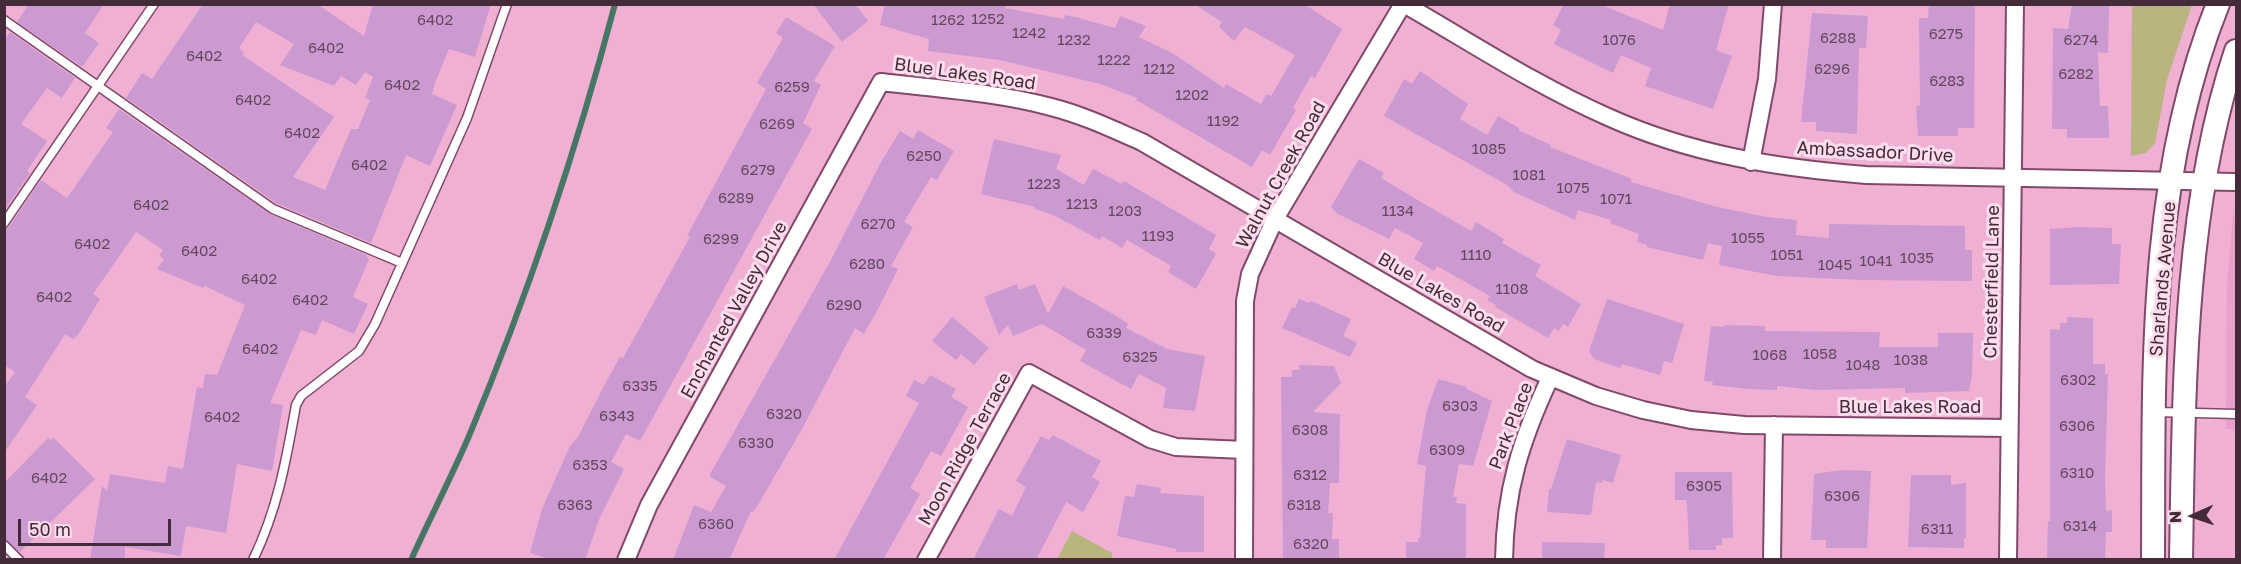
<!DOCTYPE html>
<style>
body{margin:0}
#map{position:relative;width:2241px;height:564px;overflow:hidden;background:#efb0d4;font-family:"Golos Text",sans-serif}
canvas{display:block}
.frame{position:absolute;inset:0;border:6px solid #442b3a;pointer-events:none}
.north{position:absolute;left:2163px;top:486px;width:60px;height:60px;-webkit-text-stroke:4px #fddcee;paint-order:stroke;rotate:267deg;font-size:16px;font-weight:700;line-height:24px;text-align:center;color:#442b3a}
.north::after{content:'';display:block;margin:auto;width:21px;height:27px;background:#442b3a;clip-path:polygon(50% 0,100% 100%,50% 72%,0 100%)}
.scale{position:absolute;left:18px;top:519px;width:153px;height:27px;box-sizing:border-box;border:3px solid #442b3a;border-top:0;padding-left:8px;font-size:18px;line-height:21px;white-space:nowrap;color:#442b3a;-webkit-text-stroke:4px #fddcee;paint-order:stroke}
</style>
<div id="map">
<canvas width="2241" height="564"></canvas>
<div class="frame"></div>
<div class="north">N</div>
<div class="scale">50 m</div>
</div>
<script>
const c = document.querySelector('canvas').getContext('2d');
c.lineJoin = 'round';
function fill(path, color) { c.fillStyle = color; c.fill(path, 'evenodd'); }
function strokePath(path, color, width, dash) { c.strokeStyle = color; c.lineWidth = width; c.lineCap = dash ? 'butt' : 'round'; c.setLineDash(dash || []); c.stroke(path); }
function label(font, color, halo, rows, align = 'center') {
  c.font = font + ' "Golos Text",sans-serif'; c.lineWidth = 6; c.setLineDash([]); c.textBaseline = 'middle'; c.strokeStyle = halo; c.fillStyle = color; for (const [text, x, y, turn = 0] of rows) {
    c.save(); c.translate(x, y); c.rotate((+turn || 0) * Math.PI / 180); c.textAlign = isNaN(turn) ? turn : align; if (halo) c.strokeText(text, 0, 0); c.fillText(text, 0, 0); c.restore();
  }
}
const built = new Path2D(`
 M2236,214v215h-10l1,-145 6,-69z`);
const green = new Path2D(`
 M2132,5h60l-25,75 -12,63 -9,10 -15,3z
 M1072,531l40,22v6h-55z`);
const stream = new Path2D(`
 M411,560c19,-42 40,-82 58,-124 59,-141 107,-284 146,-432`);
const building = new Path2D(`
 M29,4h75l-19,29 14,10 -17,24 -65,-45z
 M203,4h114l47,32 9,-32h118l-16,53 -26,-8 -14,34 -3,11 25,11 -27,61 -24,-11 -35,88 -95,-40 -150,-105 16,-25 10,6zM256,22l38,22 -14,21 54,21 7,-10 15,9 9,-13 8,5 -8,21 5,2 -12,29h-7l-26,61 -32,-13 41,-60 -92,-62 2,-3 -5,-4z
 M813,4h42l13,17 -26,21z
 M885,4h121l-1,4 59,11 1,-4 10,2 40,11 5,-12 26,10 -7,11 35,17 50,34 2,-4 35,20 6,-10 4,2 24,-41 -50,-28 -11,14 -15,-14 3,-5 -28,-18h110l38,25 -27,49 -4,-2 -18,32 3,2 -26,45 -8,-5 -10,17 -116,-67 1,-2 -37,-14 -100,-24 -72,-9 1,-12 -49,-14z
 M1564,4h35l64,26 7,-26h59l-13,46 16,6 -19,53 -68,-23 6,-18 -30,-13 -8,18 -59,-29 7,-14 -8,-5z
 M1929,4h46l-1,124h-16v8h-40l-2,-30 4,-1 -1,-87h9z
 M2072,4h37l-1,49 -10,-1 2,54h8l1,32h-42v-9h-15l1,-101 15,1z
 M1812,13l56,3 -2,32h-7l-2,86 -41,-3v-9h-15z
 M786,17l49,29 -21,35 7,4 -18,38 9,6 -172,312 -14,-7 -15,28 13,7 -24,48 -15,43h-34l-21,-7 12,-44 28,-63 8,-9 28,-55 14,-25 3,1 67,-121 -3,-1 79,-147 -9,-6 26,-45 -7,-5z
 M10,32l65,46 -13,20 -15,-10 -26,36 26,17 -20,30 3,2 -26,38v-170z
 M1420,71l48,33 -8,15 27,16 11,-19 21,12 -1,2 33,15 -1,2 82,32 -1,3 86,25 50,10 30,3 -1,15 33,3v-14l136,2v24h7v31l-112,-1 -83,-4 -58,-11 3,-19 -14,-3 -5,17 -56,-13v-2l-10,-3 2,-8 -29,-11 1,-3 -33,-10 -3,10 -61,-28 -7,-7 -123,-69 20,-37 8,5z
 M119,109l151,105 96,41 3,4 -16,38 15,7 -14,30 -32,-14 -6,15 -15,-5 -31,73 13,2 -11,66 -35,-7 -11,69 -40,-7 -5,30 -56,-9v13h-35l12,-74 5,5 3,-17 55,9 3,-17 15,3 14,-82 6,1 2,-14 12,1 28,-70 -40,-19 -2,2 -46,-19 7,-10 -5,-4 4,-5 -27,-18 -43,62 7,5 -22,36 -5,4 -8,-5 -40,63 12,8 -33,48v-66l11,-15 -11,-7v-136l5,-2 32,-47 26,18 46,-66 -7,-4z
 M918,130l36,21 -17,29 -6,-3 -27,45 9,5 -22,39 7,3 -19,38 -15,27 -9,-6 -53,101 -43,74 -6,9 -2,-1 -22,49h-56l21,-55 17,7 15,-26 -17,-10 123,-218 49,-96 19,-31 13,8z
 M994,139l67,16 -5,14 28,16 9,-16 29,15 2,-3 92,54 -7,14 7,5 -20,35 -28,-17 3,-6 -44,-26 -5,8 -20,-12 -2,4 -47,-25 -18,-6v-2l-54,-13z
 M1359,159l25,14 -3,5 40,24 50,29 5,-9 28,17 -2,4 39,22 -6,11 46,28 -13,23 -5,-3 -4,7 -5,-3 -6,10 -53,-31 1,-2 -9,-5 3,-4 -53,-30 -3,5 -20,-12 9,-16 -28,-15 -6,11 -51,-25 -7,-7z
 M2079,227l33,1v16h9l-2,40 -69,1v-56z
 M1017,284l2,6 16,-6 13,30 15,-28 57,32 8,6 -2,4 41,21 38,7 -10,55 -32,-3 3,-20 -27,-14 -8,15 -51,-28 6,-11 -44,-26 -29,12 -5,-11 -9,10 -15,-38z
 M1299,299l10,4 2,-2 40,18 -8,17 14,7 -7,14 -68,-29 10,-21 3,1z
 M1607,299l77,25 -12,39 -8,-2 -4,14 -38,-11 -2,4 -26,-9 -5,-8z
 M952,317l37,31 -15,17 -13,-11 -5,6 -24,-19z
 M2067,317l26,1v46h12v10h3l-3,104 1,33 6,-1v22h-6l-1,28h-58l1,-39h2v-192l10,1v-7h7z
 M1725,325l40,1v5l115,1 -1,15h59v-14h35l-1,43 -3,15 -64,2v-5l-89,2 -39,-4v4l-30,-1 -35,-4 1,-3 -9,-1 7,-55 13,1z
 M1299,365l35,1 7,17 -28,29 27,2 -1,69h-9l-2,30h5l-1,26h7v21h-56l-2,-183h11v-7h8z
 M930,375l26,14 -5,8 17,10 -27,49 -10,-5 -21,37 10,6 -37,66h-49l85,-157 -13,-7 8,-16 10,5z
 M1438,379l29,8v2l25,12 -19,65 -14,-2 -6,33h4l-1,6 10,1v53l-1,3h-59v-18h12v-4h2l6,-72 -9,-2 10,-54z
 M1053,435l48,26 -9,16 8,5 -17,30 -17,-10 -30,58h-63l26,-51 13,7 14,-29 -10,-6 25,-45 8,4z
 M53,437l42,42 -75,73 -16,-13v-56l44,-45 3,2z
 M1567,439l54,16 -8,28 -10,-3 -1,3 -6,-1 -5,33 -44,-3 2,-23h2z
 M1841,470l30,1 -4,77h-41v-8h-15l3,-66z
 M1675,472h57l1,66h-11v7h-6v5h-27l-2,-46 -1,-4h-11z
 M1911,475h40v10l15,-2v55h-2v10l-56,-1z
 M1137,484l24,4 -1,5 44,3v56h-28v-3l-59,-13 8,-40 9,1z
 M1542,542l63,1 -1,17h-62z`);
const lane = new Path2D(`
 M4,20l269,189 129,54
 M4,223l150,-219
 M2156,412l80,2
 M4,545l15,15
 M253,560c25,-52 33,-99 43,-155l5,-9 58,-45 16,-27 92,-206 40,-114`);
const street = new Path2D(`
 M1404,4c68,39 133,82 204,113 82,37 169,51 258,58l370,7
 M1751,162l16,-83 6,-75
 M626,560l23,-55 232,-423c57,7 115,10 170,25 32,8 61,22 91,35l390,227 64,27 47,14 48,10 53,5 265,3
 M926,560l103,-187 121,66 26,8 68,3
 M1244,560l1,-259 5,-27 25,-55 128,-215
 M1504,560c1,-70 17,-120 46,-182
 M1772,560l2,-135
 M2008,560l7,-556`);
const secondary = new Path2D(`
 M2153,560c1,-186 -6,-380 65,-556
 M2181,560c3,-167 2,-351 55,-509`);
const numberNames = [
 ["1252",988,19],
 ["6402",435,20],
 ["1262",948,20],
 ["1242",1029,33],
 ["6275",1946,34],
 ["6288",1838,38],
 ["1232",1074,40],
 ["1076",1619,40],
 ["6274",2081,40],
 ["6402",326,48],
 ["6402",204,56],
 ["1222",1114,60],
 ["1212",1159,69],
 ["6296",1832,69],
 ["6282",2076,74],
 ["6283",1947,81],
 ["6402",402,85],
 ["6259",792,87],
 ["1202",1192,95],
 ["6402",253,100],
 ["1192",1223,121],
 ["6269",777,124],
 ["6402",302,133],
 ["1085",1489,149],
 ["6250",924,156],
 ["6402",369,165],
 ["6279",758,170],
 ["1081",1529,175],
 ["1223",1044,184],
 ["1075",1573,188],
 ["6289",736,198],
 ["1071",1616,199],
 ["1213",1082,204],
 ["6402",151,205],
 ["1203",1125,211],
 ["1134",1398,211],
 ["6270",878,224],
 ["1193",1158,236],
 ["1055",1748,238],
 ["6299",721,239],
 ["6402",92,244],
 ["6402",199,251],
 ["1110",1476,255],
 ["1051",1787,255],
 ["1035",1917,258],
 ["1041",1876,261],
 ["6280",867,264],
 ["1045",1835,265],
 ["6402",259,279],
 ["1108",1512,289],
 ["6402",54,297],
 ["6402",310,300],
 ["6290",844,305],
 ["6339",1104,333],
 ["6402",260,349],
 ["1058",1820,354],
 ["1068",1770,355],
 ["6325",1140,357],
 ["1038",1911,360],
 ["1048",1863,365],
 ["6302",2078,380],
 ["6335",640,386],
 ["6303",1460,406],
 ["6320",784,414],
 ["6343",617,416],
 ["6402",222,417],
 ["6306",2077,426],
 ["6308",1310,430],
 ["6330",756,443],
 ["6309",1447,450],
 ["6353",590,465],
 ["6310",2077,473],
 ["6312",1310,475],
 ["6402",49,478],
 ["6305",1704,486],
 ["6306",1842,496],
 ["6363",575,505],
 ["6318",1304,505],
 ["6360",716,524],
 ["6314",2080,526],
 ["6311",1937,529],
 ["6320",1311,544]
];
const streetNames = [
 ["Blue Lakes Road",965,74,8],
 ["Ambassador Drive",1875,152,3],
 ["Walnut Creek Road",1281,175,-61],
 ["Sharlands Avenue",2163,279,-85],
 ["Chesterfield Lane",1992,282,-89],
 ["Blue Lakes Road",1441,293,30],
 ["Enchanted Valley Drive",734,310,-61],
 ["Blue Lakes Road",1910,407],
 ["Park Place",1511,426,-69],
 ["Moon Ridge Terrace",965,449,-61]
];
fill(built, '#e6a2c9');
fill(green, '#bab57e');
strokePath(stream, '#477764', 6);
fill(building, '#cc9ad0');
strokePath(lane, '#80496a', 11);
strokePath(street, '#80496a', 20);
strokePath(secondary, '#80496a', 26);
strokePath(lane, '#fff', 8);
strokePath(street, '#fff', 16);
strokePath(secondary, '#fff', 22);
label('15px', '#664760', null, numberNames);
label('18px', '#442b3a', '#fddcee', streetNames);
</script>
